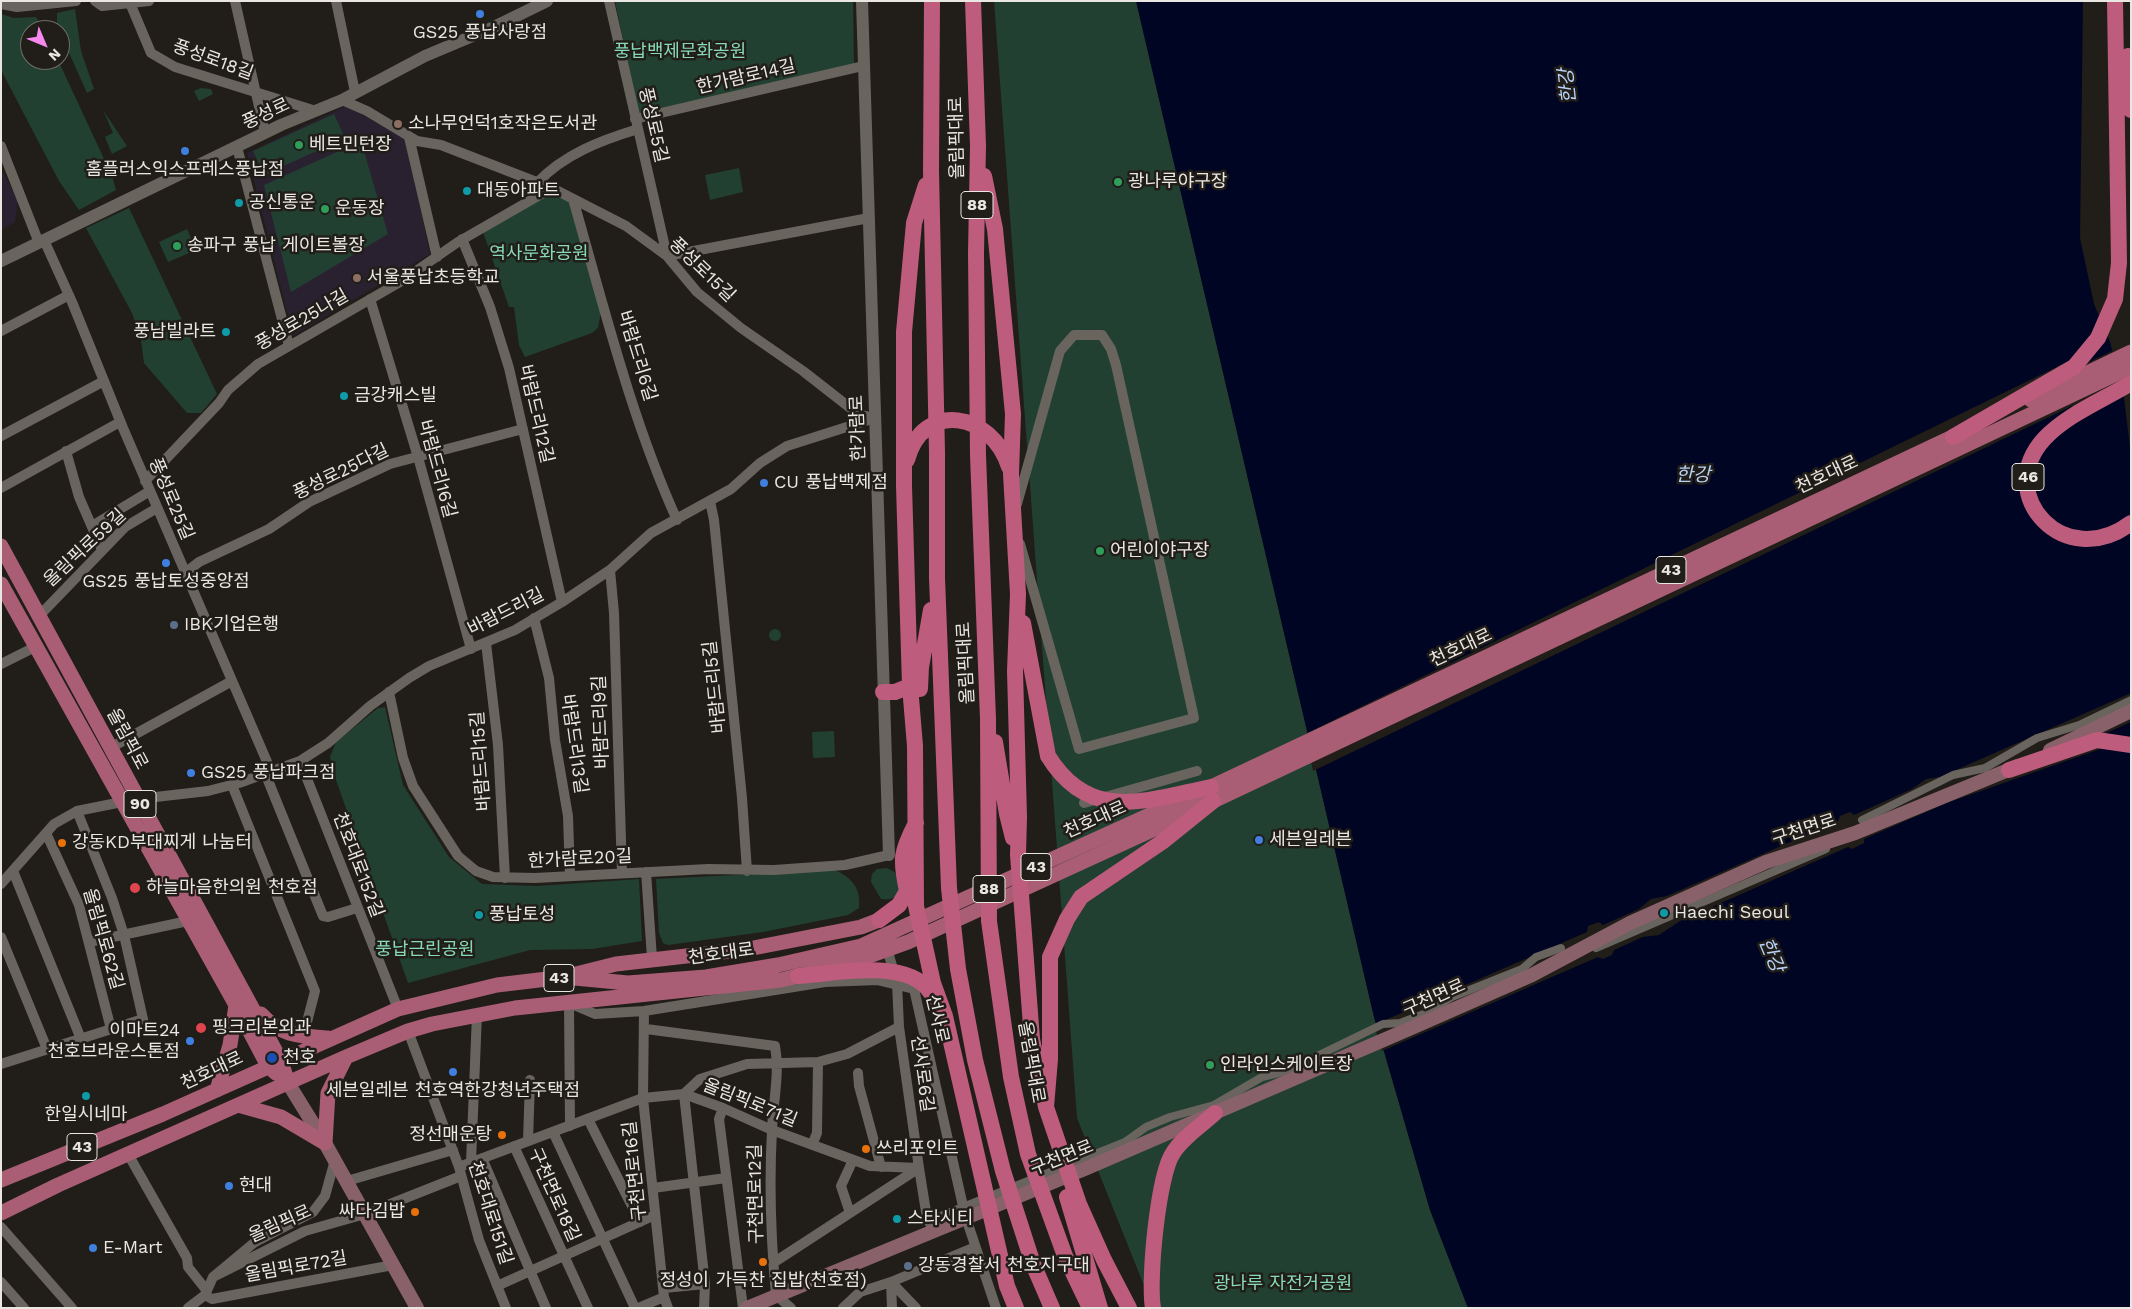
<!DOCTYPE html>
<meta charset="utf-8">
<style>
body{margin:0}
#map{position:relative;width:2132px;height:1309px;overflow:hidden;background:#211d18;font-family:"Work Sans",sans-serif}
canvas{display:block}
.frame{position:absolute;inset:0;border:2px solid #eae7e3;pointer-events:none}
.north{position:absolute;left:20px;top:20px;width:50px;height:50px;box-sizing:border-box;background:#211d18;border:1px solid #716e69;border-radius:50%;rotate:135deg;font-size:14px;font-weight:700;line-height:20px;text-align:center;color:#eae7e3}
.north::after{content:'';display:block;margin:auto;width:18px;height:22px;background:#f689ee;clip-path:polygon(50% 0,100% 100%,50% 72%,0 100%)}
</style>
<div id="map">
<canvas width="2132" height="1309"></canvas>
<div class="frame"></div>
<div class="north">N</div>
</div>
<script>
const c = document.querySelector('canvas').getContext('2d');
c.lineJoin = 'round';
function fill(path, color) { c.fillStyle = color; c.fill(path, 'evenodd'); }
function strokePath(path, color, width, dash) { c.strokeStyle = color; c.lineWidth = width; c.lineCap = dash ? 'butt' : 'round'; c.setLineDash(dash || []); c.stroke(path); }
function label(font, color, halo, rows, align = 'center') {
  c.font = font + ' "Work Sans","Noto Sans KR",sans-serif'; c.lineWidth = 5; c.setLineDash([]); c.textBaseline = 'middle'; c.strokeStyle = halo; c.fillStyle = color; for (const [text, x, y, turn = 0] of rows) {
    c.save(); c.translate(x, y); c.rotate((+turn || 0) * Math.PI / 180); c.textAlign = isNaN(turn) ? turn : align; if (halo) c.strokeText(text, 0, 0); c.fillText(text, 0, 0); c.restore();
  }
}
const education = new Path2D(`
 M346,106l59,32 25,116 -137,82 -46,-183z
 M1,169l17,31 -3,22 -14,8z`);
const green = new Path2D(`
 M615,1h238l1,64 -215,50z
 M994,1h142l238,1016 56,193 38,98h-315l-76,-190z
 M75,9l6,42 13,38 -7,4 -30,-67v-13z
 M1,14l13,4 22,-1 7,13h-13v30h28l54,116 4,14 -37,20 -20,-29 -58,-111z
 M201,88l10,1 2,5 -14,7 -5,-10z
 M103,110l24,36 -15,8 -7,-17 8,-4z
 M334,114l11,24 -81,37 -11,-24z
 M361,141l27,93 -97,58 -27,-107z
 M739,168l4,24 -33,8 -5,-25z
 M550,193l21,9 30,110 -3,16 -6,5 -67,24 -6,-12 -5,-38h-5l-26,-75z
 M129,208l88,186 -16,19h-14l-43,-50 -3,-23 -9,-27 -46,-85z
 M187,229l9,21 -28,12 -9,-20z
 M769 635a6 6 0 1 1 12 0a6 6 0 1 1-12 0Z
 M385,707l18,78 46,72 33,27 55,2 102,-7 3,62 -50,8 -62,1 -122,33 -72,-203 -6,-23 6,-15 42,-34z
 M834,731l1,26 -22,1 -1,-26z
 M886,868c13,4 14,12 14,24 -6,7 -10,8 -19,7l-10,-17 1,-8 5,-5z
 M835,870c17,8 26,18 24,38l-11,7 -85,17 -95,13 -5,-2 -4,-10 -3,-54z`);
const water = new Path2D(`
 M1136,1h947l-3,237 14,66 16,38 14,56 7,58v852h-663l-38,-98 -56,-193z`);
const pier = new Path2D(`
 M2114,350l11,43 -42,25 -11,-12 -759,365 -8,-37 770,-376 8,7z
 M2131,693v29l-29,13 1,13 -156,55 -83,36v4l-12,6 -4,-2 -168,74 -21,14 -16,2 -29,13 -2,5 -9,4 -5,-2 -216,94 -8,-26 213,-93 1,-6 11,-4 4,3 36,-16 12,-10 16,-3 171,-75 2,-5 10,-4 4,3 58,-26 14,-10 14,-2z`);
const pedestrian = new Path2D(`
 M1862,820l91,-45 32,-7 52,-30 42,-13 52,-25
 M1596,948l230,-99
 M943,1215l182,-73 21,-15 24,-10 44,-12 48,-28 33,-8 21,-10 3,-4 64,-31 17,-1 29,-11 23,-15 70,-28 14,-12 25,-9`);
const minor = new Path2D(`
 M95,1l7,5 47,-5
 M235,1l30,132
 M336,1l19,91
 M609,1l58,255 202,-38
 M130,3l21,50 24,14 141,44
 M1,4l16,3 59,-6
 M342,100l25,11 50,30 24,4 111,43 74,38 41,30 30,36 44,36 62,43 55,43 16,4
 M635,119l228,-53
 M409,137l28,120
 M1,146l38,97
 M237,147l52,199
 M537,183c27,-29 65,-43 101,-54
 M573,199c31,108 58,219 104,321
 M462,239l28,68 19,61 53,234
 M44,240l28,62 51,126 148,343
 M370,299l48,158 53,192
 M1,331l68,-36
 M1,436l103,-55
 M66,451l13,46 23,53
 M145,481l74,-78 9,-13 30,-26 142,-82 58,-40 94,-54
 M1,488l119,-66
 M710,501l4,19 28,278 5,73
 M1017,504l43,-153 14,-16h28l9,14 5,16 78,353 -115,31 -59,-205
 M92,526l58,-35
 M610,570l4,43 8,260
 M185,573l14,-11 70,-33 40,-27 81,-38 133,-35
 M39,616l86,-89 32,-19
 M534,618l15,60 6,62 13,76 2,60
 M486,643l12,102 7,133
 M1,664l34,-17
 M389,692l14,66 10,28 45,70 18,15 17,6 42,1 173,-9 66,1 71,-5 44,-10
 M110,748l122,-67
 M300,761l98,248
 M265,773l58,143 5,1 29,-9
 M232,785l83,206 -8,31
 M138,799l70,-8 31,-8 61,-22 28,-18 42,-37 39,-28 20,-12 86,-36 47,-28 48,-32 41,-37 80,-44 29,-26 27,-17 88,-28
 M1084,803l113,-32
 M46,833l33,72 32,124
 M13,871l68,168
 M646,872l6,86
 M1,884l53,-60 23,-13 45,-9
 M1,937l46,112
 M89,942l99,-21
 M886,945l11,38 2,44 20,141 8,50 7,13
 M644,1011l-1,87 21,199 4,11
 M646,1029l129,17c5,28 -2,56 -3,84 -3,54 -1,111 4,165l15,13
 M408,1031l51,136 20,73 27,68
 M1,1064l142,-45 -19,-84 -12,-37 -35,-87
 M858,1073l1,13 22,81
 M723,1108l-4,11 24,189
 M588,1119l52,103
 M570,1126l-1,-123 26,11 49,-3 181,-29 52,-2 37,9 51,226 31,93
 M553,1132l82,176
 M528,1141l2,-61
 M812,1145l5,-12 1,-71
 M514,1146l74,162
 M128,1154l59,104 1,9 19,24
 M482,1158l64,150
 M471,1162l6,-148
 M459,1167l184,-69 41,-4 39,14 49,22 98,36 49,2
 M347,1181l106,-31
 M653,1188l73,-10
 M850,1213l-9,-27 12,-26
 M1,1227l71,81
 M773,1263l146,-95
 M213,1277l92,-46 60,-17 96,-38
 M1,1282l23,26
 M891,1282l25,26
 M891,1282l1,26
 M497,1286l158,-71
 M664,1288l41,-4
 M205,1295l7,4 181,-34
 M188,1308l17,-13 8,-18 42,-35 58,-30 12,-16 10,-36
 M638,1308l26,-11
 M704,1308l1,-24 -21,-190 16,-15 47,-15 71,-2 29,-8 52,-27
 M843,1308l17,-16 31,-10 84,-35`);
const tertiary = new Path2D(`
 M862,1l27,854
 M1,261l280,-136 61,-25 83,-44 69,-29 53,-26`);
const secondary = new Path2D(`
 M2050,750l81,-39
 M288,1083l37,60 92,165
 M747,1308l340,-140 322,-139 123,-54 98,-52 136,-61 89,-29 163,-67`);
const primary = new Path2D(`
 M2031,400l100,-48
 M1,546l280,515 7,22
 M1,584l235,421 -6,40 -13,45
 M576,974l40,-10 132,-15 113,-22 18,-7
 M239,1011l29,55 8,7
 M261,1014c20,22 38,22 67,24
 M238,1105l43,12 44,26 3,-50 18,-36
 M1,1180l162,-66 235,-105 99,-24 67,-8 64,6 78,-6 72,-12 83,-19 350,-159 752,-355
 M1,1213l57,-28 288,-128 62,-26 24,-7 83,-16 266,-28 66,-16 61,-22 244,-112 979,-463`);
const trunk = new Path2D(`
 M932,1l-1,170 6,281v126l12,310 9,81 17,91 28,111 30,93 19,44
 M973,1l5,145 -2,107 2,202 10,264 1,202 22,156 17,77 37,102 25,52
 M2128,56l3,54
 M984,176l11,53 18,185 -2,60 7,120 -3,77 4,146 -1,38 14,184 14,68
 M926,185l-12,38 -10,109v154l6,200 5,60 1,160 17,77 12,33 62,270 9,22
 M2131,383c-28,17 -65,32 -87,56 -51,56 21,134 87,84
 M1953,437l121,-70 24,-29 17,-39 4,-36 -4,-262
 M907,460c16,-60 85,-48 102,7
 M1023,623l25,133c42,68 98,44 163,31
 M920,689l1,-22 10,-57
 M883,692h12l15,-6
 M995,742l12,72 6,24
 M2009,770l88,-30 34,5
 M879,920l20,-15 8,-14c-7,-32 -6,-39 9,-68
 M798,976c38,-2 118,-21 136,23
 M1067,1197l33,111
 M1129,1308l-25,-48 -25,-56 -33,-97 4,-48v-102l17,-38 14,-22 81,-55 51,-41
 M1153,1308c-5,-27 5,-133 20,-155 10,-16 28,-27 42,-40`);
const markers = [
 [480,14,5,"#3f7fe0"],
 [398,124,5,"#8d6e63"],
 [299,145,5,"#2e9e5b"],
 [185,151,5,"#3f7fe0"],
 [1118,182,5,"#2e9e5b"],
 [467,191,5,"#0f9aa8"],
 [239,203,5,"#0f9aa8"],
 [325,209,5,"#2e9e5b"],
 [177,246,5,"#2e9e5b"],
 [357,278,5,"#8d6e63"],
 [226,332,5,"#0f9aa8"],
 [344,396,5,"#0f9aa8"],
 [764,483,5,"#3f7fe0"],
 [1100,551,5,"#2e9e5b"],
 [166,563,5,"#3f7fe0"],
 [174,625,5,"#5c6f8a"],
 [191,773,5,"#3f7fe0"],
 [1259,840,5,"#3f7fe0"],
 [62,843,5,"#e8710a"],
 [135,888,6,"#e0444e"],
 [1664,913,5,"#0f9aa8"],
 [479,915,5,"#0f9aa8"],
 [201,1028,6,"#e0444e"],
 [190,1041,5,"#3f7fe0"],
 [272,1058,6,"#1a4fb4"],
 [1210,1065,5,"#2e9e5b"],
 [453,1072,5,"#3f7fe0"],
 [86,1096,5,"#0f9aa8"],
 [502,1135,5,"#e8710a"],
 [866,1149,5,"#e8710a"],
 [229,1186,5,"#3f7fe0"],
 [415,1212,5,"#e8710a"],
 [897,1219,5,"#0f9aa8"],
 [93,1248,5,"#3f7fe0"],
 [763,1262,5,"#e8710a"],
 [908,1266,5,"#5c6f8a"]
];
const shields = [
 [977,205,32],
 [2028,477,32],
 [1671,570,30],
 [140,804,32],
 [1036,867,30],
 [989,889,32],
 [559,978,30],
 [82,1147,30]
];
const shieldNames = [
 ["88",977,205],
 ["46",2028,477],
 ["43",1671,570],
 ["90",140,804],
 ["43",1036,867],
 ["88",989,889],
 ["43",559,978],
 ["43",82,1147]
];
const poiNames = [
 ["GS25 풍납사랑점",480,33,"center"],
 ["소나무언덕1호작은도서관",408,124],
 ["베트민턴장",309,145],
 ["홈플러스익스프레스풍납점",185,170,"center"],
 ["광나루야구장",1128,182],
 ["대동아파트",477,191],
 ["공신통운",249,203],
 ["운동장",335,209],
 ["송파구 풍납 게이트볼장",187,246],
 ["서울풍납초등학교",367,278],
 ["풍남빌라트",216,332,"right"],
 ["금강캐스빌",354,396],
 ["CU 풍납백제점",774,483],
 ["어린이야구장",1110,551],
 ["GS25 풍납토성중앙점",166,582,"center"],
 ["IBK기업은행",184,625],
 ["GS25 풍납파크점",201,773],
 ["세븐일레븐",1269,840],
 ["강동KD부대찌게 나눔터",72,843],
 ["하늘마음한의원 천호점",146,888],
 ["Haechi Seoul",1674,913],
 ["풍납토성",489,915],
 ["핑크리본외과",212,1028],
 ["이마트24",180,1031,"right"],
 ["천호브라운스톤점",180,1052,"right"],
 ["천호",283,1058],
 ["인라인스케이트장",1220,1065],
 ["세븐일레븐 천호역한강청년주택점",453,1091,"center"],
 ["한일시네마",86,1115,"center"],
 ["정선매운탕",492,1135,"right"],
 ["쓰리포인트",876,1149],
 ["현대",239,1186],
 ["싸다김밥",405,1212,"right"],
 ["스타시티",907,1219],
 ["E-Mart",103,1248],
 ["강동경찰서 천호지구대",918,1266],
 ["정성이 가득찬 집밥(천호점)",763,1281,"center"]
];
const parkNames = [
 ["풍납백제문화공원",680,52],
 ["역사문화공원",539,254],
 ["풍납근린공원",425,950],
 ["광나루 자전거공원",1283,1284]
];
const streetNames = [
 ["풍성로18길",213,60,20],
 ["한가람로14길",746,77,-13],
 ["풍성로",266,114,-25],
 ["풍성로5길",653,125,77],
 ["올림픽대로",957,138,-91],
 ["풍성로15길",702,270,44],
 ["풍성로25나길",302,320,-30],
 ["바람드리6길",637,356,73],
 ["바람드리12길",536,414,77],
 ["한가람로",858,428,-92],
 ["바람드리16길",437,469,75],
 ["풍성로25다길",341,472,-26],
 ["천호대로",1827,475,-25],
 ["풍성로25길",171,499,67],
 ["올림픽로59길",85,548,-43],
 ["바람드리길",506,612,-27],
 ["천호대로",1461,648,-25],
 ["올림픽대로",966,663,-93],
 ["바람드리5길",715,687,-96],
 ["바람드리9길",601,722,-92],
 ["올림픽로",127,739,62],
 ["바람드리13길",574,744,82],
 ["바람드리15길",481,761,-94],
 ["천호대로",1095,820,-24],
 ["구천면로",1804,830,-18],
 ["한가람로20길",580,859,-3],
 ["천호대로152길",358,865,69],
 ["올림픽로62길",103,939,74],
 ["천호대로",721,954,-8],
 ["구천면로",1434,998,-24],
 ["선사로",937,1019,77],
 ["올림픽대로",1031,1062,80],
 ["천호대로",212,1071,-25],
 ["선사로6길",922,1074,82],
 ["올림픽로71길",750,1103,22],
 ["구천면로",1062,1158,-22],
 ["구천면로16길",635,1171,-96],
 ["구천면로12길",756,1194,-91],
 ["구천면로18길",554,1195,66],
 ["천호대로151길",490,1213,72],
 ["올림픽로",280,1224,-24],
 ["올림픽로72길",296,1267,-10]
];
const waterNames = [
 ["한강",1568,86,-96],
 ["한강",1693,475],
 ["한강",1771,955,67]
];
fill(education, '#292130');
fill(green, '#224032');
fill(water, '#000523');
fill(pier, '#211d18');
strokePath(pedestrian, '#69645e', 8);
strokePath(minor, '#69645e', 10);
strokePath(tertiary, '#69645e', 12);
strokePath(secondary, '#89616a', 14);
strokePath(primary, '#a95e75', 15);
strokePath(trunk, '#be5c7d', 16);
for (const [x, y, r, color] of markers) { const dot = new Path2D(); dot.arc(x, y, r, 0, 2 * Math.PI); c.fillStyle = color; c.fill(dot); strokePath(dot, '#211d18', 2); }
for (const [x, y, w] of shields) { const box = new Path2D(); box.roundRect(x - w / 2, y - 13.5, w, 27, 4); c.fillStyle = '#211d18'; c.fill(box); strokePath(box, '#eae7e3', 1); }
label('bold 16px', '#eae7e3', null, shieldNames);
label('18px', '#eae7e3', '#211d18', poiNames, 'left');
label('18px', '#87dbb4', '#211d18', parkNames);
label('18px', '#eae7e3', '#211d18', streetNames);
label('italic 19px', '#b8d2f8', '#211d18', waterNames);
</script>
